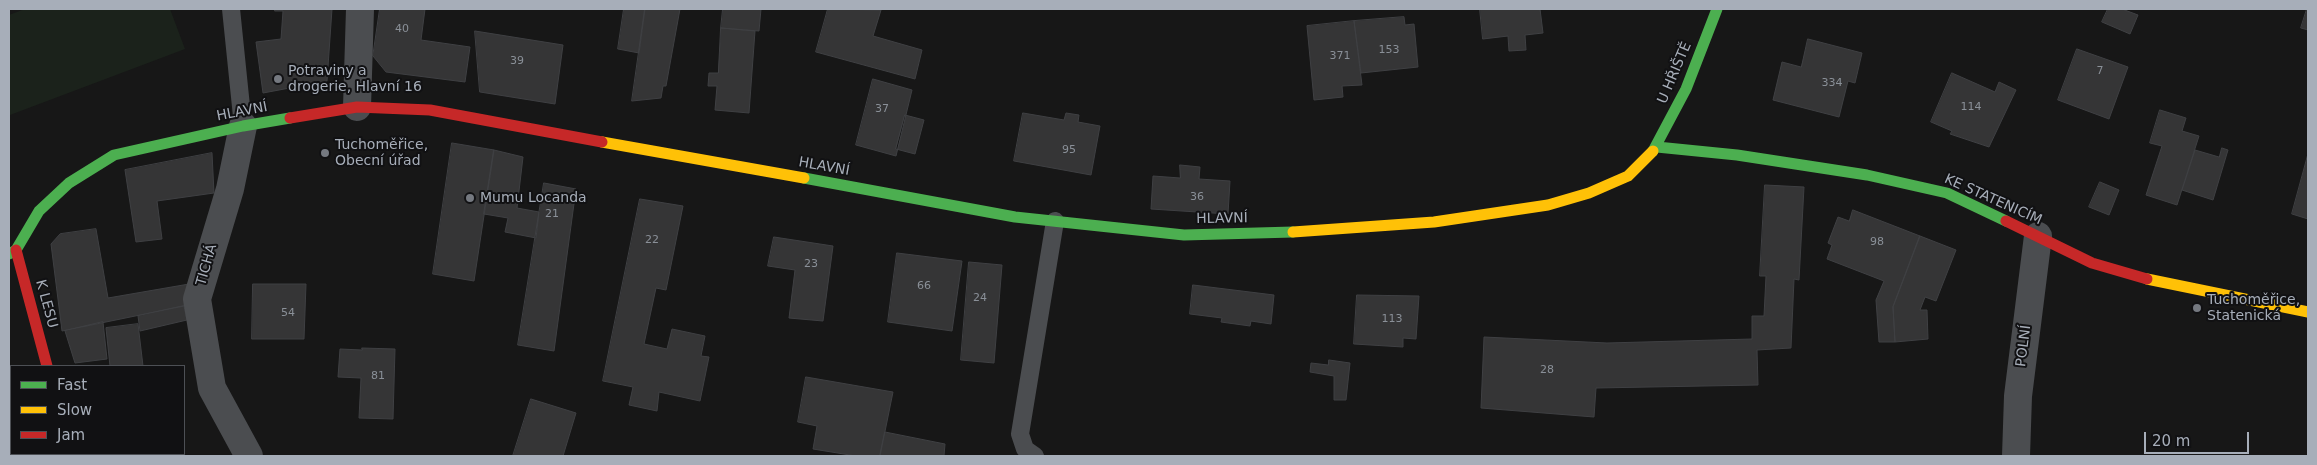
<!DOCTYPE html>
<meta charset="utf-8">
<style>
body{margin:0}
#map{position:relative;width:2317px;height:465px;overflow:hidden;background:#171717;font-family:"DejaVu Sans",sans-serif}
canvas{display:block}
.frame{position:absolute;inset:0;border:10px solid #a7aeb9;pointer-events:none}
.legend{position:absolute;left:10px;top:365px;width:175px;height:90px;box-sizing:border-box;background:#111113;border:1px solid #4d5055;margin:0;padding:6px 9px;list-style:none;font-size:15px;color:#a7aeb9}
.legend li{display:flex;align-items:center;gap:10px;height:25px}
.legend b{width:25px;border:1px solid #4d5055}
.scale{position:absolute;left:2144px;top:432px;width:105px;height:22px;box-sizing:border-box;border:2px solid #a7aeb9;border-top:0;padding-left:6px;font-size:15px;line-height:18px;white-space:nowrap;color:#a7aeb9;-webkit-text-stroke:4px #111113;paint-order:stroke}
</style>
<div id="map">
<canvas width="2317" height="465"></canvas>
<div class="frame"></div>
<ul class="legend">
<li><b style="height:6px;background:#4caf50"></b>Fast</li>
<li><b style="height:6px;background:#ffc107"></b>Slow</li>
<li><b style="height:6px;background:#c62828"></b>Jam</li>
</ul>
<div class="scale">20 m</div>
</div>
<script>
const c = document.querySelector('canvas').getContext('2d');
c.lineJoin = 'round';
function fill(path, color) { c.fillStyle = color; c.fill(path, 'evenodd'); }
function strokePath(path, color, width, dash) { c.strokeStyle = color; c.lineWidth = width; c.lineCap = dash ? 'butt' : 'round'; c.setLineDash(dash || []); c.stroke(path); }
function label(font, color, halo, rows, align = 'center') {
  c.font = font + ' "DejaVu Sans",sans-serif'; c.lineWidth = 4; c.setLineDash([]); c.textBaseline = 'middle'; c.strokeStyle = halo; c.fillStyle = color; for (const [text, x, y, turn = 0] of rows) {
    c.save(); c.translate(x, y); c.rotate((+turn || 0) * Math.PI / 180); c.textAlign = isNaN(turn) ? turn : align; if (halo) c.strokeText(text, 0, 0); c.fillText(text, 0, 0); c.restore();
  }
}
const green = new Path2D(`
 M25,9h145l15,40 -175,66 -1,-100z`);
const building = new Path2D(`
 M275,9h57l-5,72 -64,12 -7,-51 25,-3 2,-28h-8z
 M380,9h45l-4,31 49,7 -5,35 -79,-10 -13,-16z
 M624,9h21l-6,44 -21,-4z
 M645,9h35l-14,77h-3l-2,12 -29,3z
 M723,9h38l-2,22 -38,-3z
 M828,9l53,1 -8,26 49,14 -7,29 -99,-27z
 M1480,9h60l3,24 -18,2 1,15 -17,1 -1,-15 -25,3z
 M2108,9h14l16,6 -8,19 -28,-12z
 M2307,9h1v21l-7,-2z
 M1404,17l1,8 9,-1 4,43 -57,6 -7,-52z
 M1354,21l8,64 -20,1 1,11 -29,3 -7,-74z
 M721,28l34,3 -6,82 -34,-3 2,-24h-9l1,-13h9z
 M475,31l88,14 -8,59 -75,-12z
 M1808,39l54,14 -7,30 -7,-2 -9,36 -66,-17 9,-38 19,5z
 M2077,49l51,18 -19,52 -51,-19z
 M1952,73l43,19 4,-10 17,8 -27,57 -39,-13 2,-3 -21,-9z
 M873,79l39,11 -16,66 -40,-11z
 M2160,110l26,8 -4,13 17,5 -22,69 -31,-10 16,-49 -12,-3z
 M1023,113l41,7 2,-7 13,2 -1,7 22,4 -9,49 -77,-14z
 M905,115l19,5 -9,34 -19,-5z
 M452,143l42,7 -20,131 -41,-7z
 M2222,148l6,2 -15,50 -31,-10 13,-40 24,7z
 M494,150l29,7 -6,51 22,4 -3,26 -31,-6 3,-14 -24,-4z
 M212,153l2,40 -57,8 5,38 -26,3 -11,-72z
 M2308,154v65l-16,-5z
 M1180,165l20,2 -1,12 31,2 -2,33 -77,-5 2,-33 27,2z
 M2100,182l19,8 -10,25 -20,-8z
 M544,183l32,6 -22,162 -36,-6z
 M1765,185l39,2 -5,93 -5,-1 -3,69 -34,2 1,35 -162,3 -2,29 -113,-9 3,-71 123,6 145,-4v-23h12l2,-40h-6z
 M640,199l43,7 -17,84 -10,-2 -12,56 23,5 5,-20 33,7 -4,20 8,1 -9,44 -41,-9 -2,19 -28,-6 4,-18 -30,-6z
 M1853,210l67,26 -27,71 2,35h-16l-3,-42 8,-19 -57,-22 5,-14 -4,-2 10,-26 11,4z
 M96,229l12,69 81,-14 -5,22 -122,25 -11,-87 9,-10z
 M1920,236l36,14 -20,51 -11,-4 -5,13h7l1,29 -33,3 -2,-35z
 M774,237l59,9 -10,75 -34,-3 6,-48 -27,-4z
 M897,253l65,8 -10,70 -64,-9z
 M969,262l33,3 -8,98 -33,-3z
 M253,284h53l-2,55h-52z
 M1193,285l81,10 -3,29 -20,-3 -1,5 -29,-4 1,-4 -32,-4z
 M1357,295l62,1 -3,43 -13,-1v9l-49,-3z
 M184,306l3,14 -47,11 -2,-15z
 M103,322l4,37 -32,4 -10,-32z
 M138,324l5,42h-33l-4,-38z
 M362,348l33,1 -2,70 -34,-1 2,-40 -23,-1 2,-28 22,1z
 M1329,360l21,3 -4,37h-12v-24l-24,-4 1,-9 17,2z
 M806,377l87,15 -13,64h-24l-43,-7 4,-23 -19,-4z
 M531,399l45,14 -13,43h-50z
 M11,404v46l-2,1v-46z
 M885,432l60,12 -1,12h-64z
 M107,454h52l-4,2h-47z`);
const lane = new Path2D(`
 M231,9l12,117
 M1035,456l-10,-7 -5,-15 35,-213`);
const street = new Path2D(`
 M357,107l3,-98
 M243,126l-13,63 -33,110 15,89 37,68
 M2016,456l2,-60 20,-160`);
const fast = new Path2D(`
 M1657,147l80,8 130,20 80,18 59,28
 M1653,151l33,-62 31,-80
 M804,178l211,39 169,18 109,-3
 M9,254l7,-4 23,-39 30,-28 45,-28 129,-29 47,-8
 M84,454l1,2`);
const slow = new Path2D(`
 M602,142l202,36
 M1293,232l141,-10 114,-17 41,-12 39,-17 25,-25
 M2147,279l161,33`);
const jam = new Path2D(`
 M290,118l67,-11 73,3 172,32
 M2006,221l86,42 55,16
 M16,250l31,116`);
const markers = [
 [278,79,5,"#757980"],
 [325,153,5,"#757980"],
 [470,198,5,"#757980"],
 [2197,308,5,"#757980"]
];
const numberNames = [
 ["40",402,29],
 ["153",1389,50],
 ["371",1340,56],
 ["39",517,61],
 ["7",2100,71],
 ["334",1832,83],
 ["114",1971,107],
 ["37",882,109],
 ["95",1069,150],
 ["36",1197,197],
 ["21",552,214],
 ["22",652,240],
 ["98",1877,242],
 ["23",811,264],
 ["66",924,286],
 ["24",980,298],
 ["54",288,313],
 ["113",1392,319],
 ["28",1547,370],
 ["81",378,376]
];
const poiNames = [
 ["Potraviny a",288,71],
 ["drogerie, Hlavní 16",288,87],
 ["Tuchoměřice,",335,145],
 ["Obecní úřad",335,161],
 ["Mumu Locanda",480,198],
 ["Tuchoměřice,",2207,300],
 ["Statenická",2207,316]
];
const streetNames = [
 ["U HŘIŠTĚ",1675,73,-67],
 ["HLAVNÍ",242,112,-11],
 ["HLAVNÍ",824,167,10],
 ["KE STATENICÍM",1993,200,24],
 ["HLAVNÍ",1222,219,-1],
 ["TICHÁ",207,265,-74],
 ["K LESU",46,304,75],
 ["POLNÍ",2024,346,-83]
];
fill(green, '#1b221b');
fill(building, '#353536');
strokePath(building, '#3f4043', 1);
strokePath(lane, '#4b4d50', 18);
strokePath(street, '#4b4d50', 28);
strokePath(fast, '#4caf50', 11);
strokePath(slow, '#ffc107', 11);
strokePath(jam, '#c62828', 11);
for (const [x, y, r, color] of markers) { const dot = new Path2D(); dot.arc(x, y, r, 0, 2 * Math.PI); c.fillStyle = color; c.fill(dot); strokePath(dot, '#111113', 2); }
label('11px', '#8a9098', null, numberNames);
label('14px', '#a7aeb9', '#111113', poiNames, 'left');
label('14px', '#a7aeb9', '#111113', streetNames);
</script>
